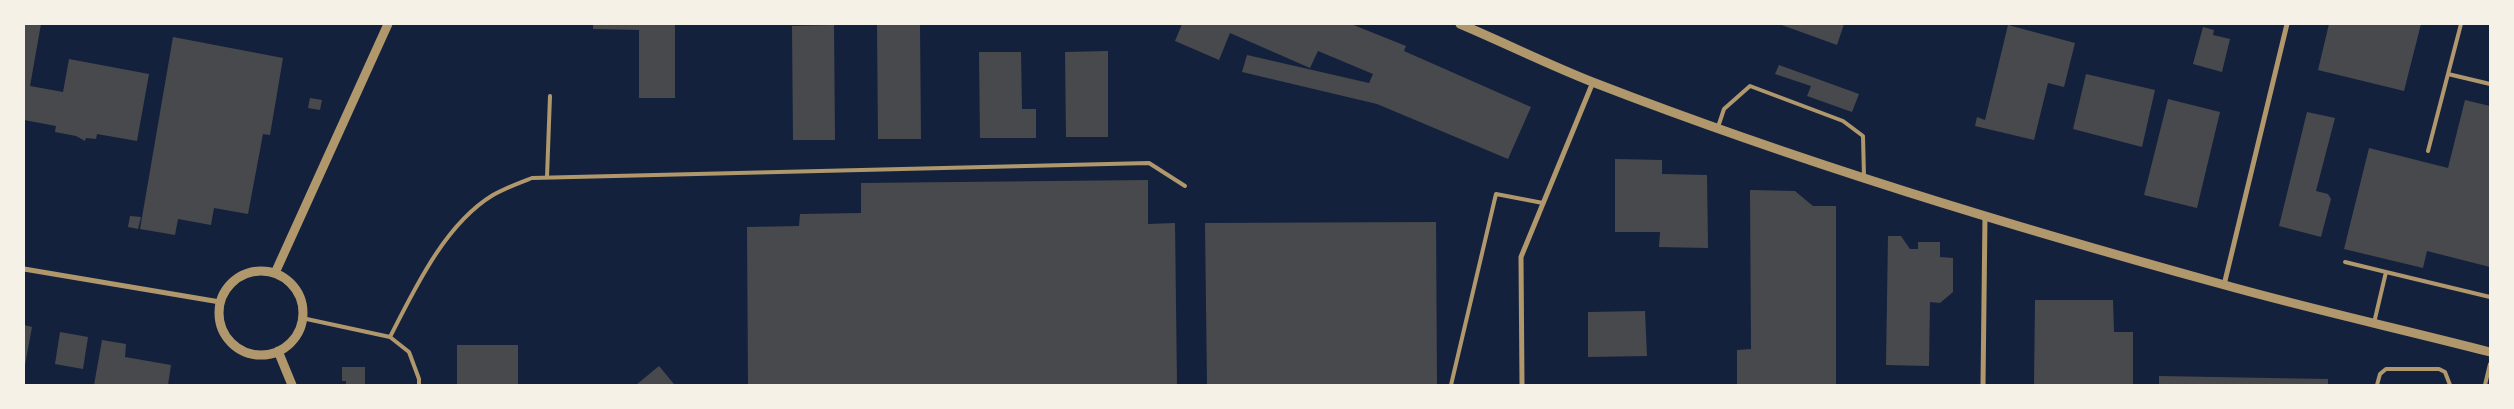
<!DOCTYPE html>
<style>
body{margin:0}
#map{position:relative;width:2514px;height:409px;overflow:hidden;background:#14213d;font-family:"Archivo Narrow",sans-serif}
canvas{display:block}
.frame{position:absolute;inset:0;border:25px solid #f6f1e7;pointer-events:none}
</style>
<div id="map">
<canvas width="2514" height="409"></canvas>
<div class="frame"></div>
</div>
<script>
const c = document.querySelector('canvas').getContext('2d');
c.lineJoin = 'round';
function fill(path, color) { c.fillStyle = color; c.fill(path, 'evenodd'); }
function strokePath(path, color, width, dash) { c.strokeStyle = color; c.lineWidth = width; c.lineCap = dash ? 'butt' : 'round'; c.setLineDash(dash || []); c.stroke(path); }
const building = new Path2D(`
 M24,24h17l-11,62 33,6 6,-33 80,15 -12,67 -40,-7 -1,5 -10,-1 -1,3 -9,-5 -21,-4 1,-6 -32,-6z
 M593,24h82v74h-36v-68l-46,-1z
 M1182,24h169l55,22 -2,5 127,56 -23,52 -131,-55 -135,-32 5,-17 122,28 4,-9 -55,-23 -8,17 -80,-35 -11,27 -44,-19z
 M1779,24h65l-7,21z
 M2329,24h92l-17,67 -86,-21z
 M834,25l1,115h-42l-1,-114z
 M877,25h43l1,114h-43z
 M2008,25l67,18 -11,44 -16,-4 -14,57 -59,-14 2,-9 8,3z
 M2203,27l11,3 -1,5 17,4 -8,33 -29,-8z
 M173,37l110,21 -13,77 -7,-1 -15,80 -34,-6 -3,17 -33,-6 -3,16 -35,-6z
 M1108,51v86h-42l-1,-85z
 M979,52h42l1,57h14v29h-56z
 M1779,65l80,29 -7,18 -45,-16 4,-10 -36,-12z
 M2086,74l69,16 -13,57 -69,-18z
 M310,98l12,2 -2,10 -12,-2z
 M2168,99l52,13 -23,96 -53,-13z
 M2465,100l25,6v161l-63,-16 -4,17 -79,-19 25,-101 79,20z
 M2307,112l28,6 -19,73 12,3 3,5 -10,38 -42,-11z
 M1615,159l47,1v14l45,1 1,73 -49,-1 1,-15h-45z
 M1148,180v44l27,-1 2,162h-429l-1,-158 52,-1 1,-12 61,-1v-30z
 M1750,190l45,1 18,15h23v179h-99v-35l14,-1z
 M130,216l11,1 -3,12 -10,-2z
 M1436,222l1,163h-230l-2,-162z
 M1888,236h13l9,13h8v-7h22v15l13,1v34l-13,11 -10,-1 -1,64 -43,-1z
 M2035,300h78l1,32h19v53h-99z
 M1645,311l2,45 -59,1v-45z
 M24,325l8,2 -7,38h-1z
 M60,332l28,5 -5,32 -28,-5z
 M102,340l24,4 -1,13 46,8 -3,20h-74z
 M457,345h61v40h-61z
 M659,366l15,18 -38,1z
 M342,367h23v18h-19v-4h-4z
 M2159,376l169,3v6h-169z`);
const service = new Path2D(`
 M2461,24l-13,50 42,10
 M1718,127l6,-18 26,-23 93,35 20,15 1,41
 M2428,151l20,-77
 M547,177l3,-81
 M2345,262l41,10
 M302,318l88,19 19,15 10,27v6
 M2374,323l12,-51 104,25
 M390,337c25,-49 55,-113 103,-142 12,-7 26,-12 39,-17l617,-15 36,23
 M1451,385l45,-191 47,9
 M2377,385l3,-11 6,-5h53l6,3 5,13
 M2485,385l5,-21`);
const minor = new Path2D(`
 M24,269l196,33
 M2224,285l63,-261
 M1522,385l-1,-128 72,-175
 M1983,385l2,-169`);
const tertiary = new Path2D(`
 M1460,24c45,19 89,41 135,59 204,79 415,143 626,201 89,25 180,45 269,68
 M219 313a42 42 0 1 1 84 0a42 42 0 1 1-84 0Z
 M275,273l113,-249
 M278,351l14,34`);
fill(building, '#48494c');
strokePath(service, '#b1986c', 4);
strokePath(minor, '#b1986c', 5);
strokePath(tertiary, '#b1986c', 9);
</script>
